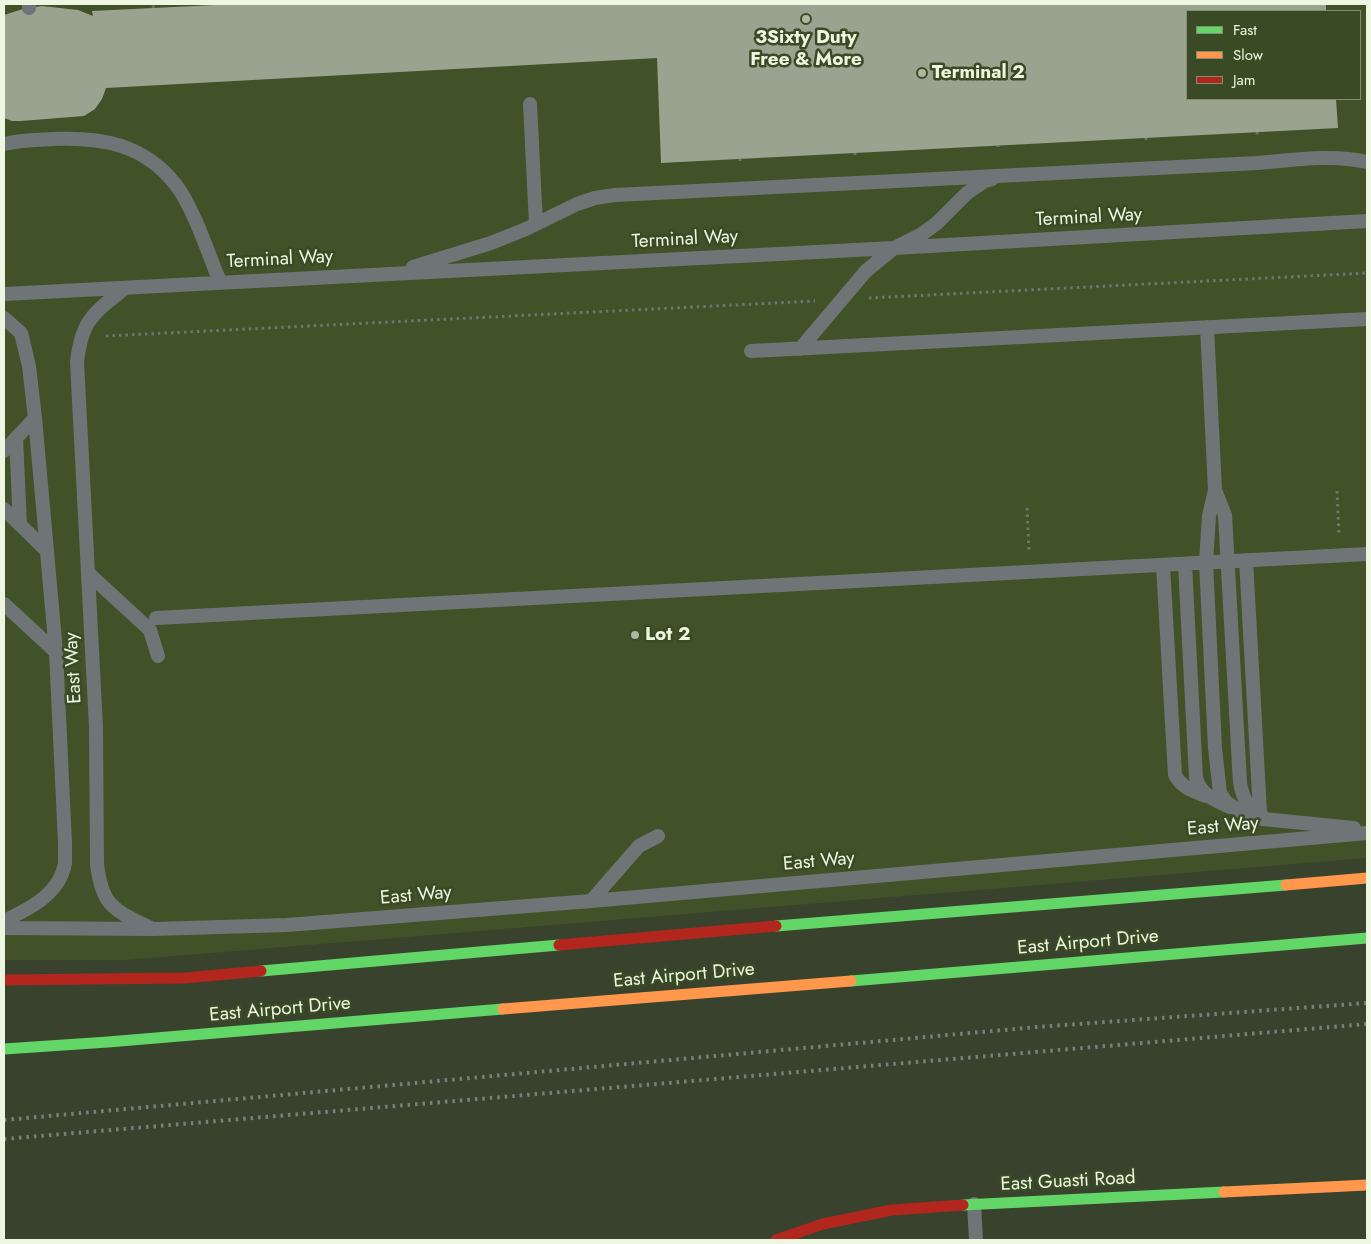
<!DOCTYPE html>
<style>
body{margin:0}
#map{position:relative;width:1371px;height:1244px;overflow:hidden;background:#39422d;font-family:Jost,sans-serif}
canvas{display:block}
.frame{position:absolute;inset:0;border:5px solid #ecf6e0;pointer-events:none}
.legend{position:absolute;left:1186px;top:10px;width:175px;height:90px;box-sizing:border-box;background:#3a4a25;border:1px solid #818f70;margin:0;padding:6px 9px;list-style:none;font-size:15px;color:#ecf6e0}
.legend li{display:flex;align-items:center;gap:10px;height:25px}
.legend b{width:25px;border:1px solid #818f70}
</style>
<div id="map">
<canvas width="1371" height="1244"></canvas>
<div class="frame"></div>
<ul class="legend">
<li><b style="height:6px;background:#63d668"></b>Fast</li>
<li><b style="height:6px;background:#ff974d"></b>Slow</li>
<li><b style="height:6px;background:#b3261e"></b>Jam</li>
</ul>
</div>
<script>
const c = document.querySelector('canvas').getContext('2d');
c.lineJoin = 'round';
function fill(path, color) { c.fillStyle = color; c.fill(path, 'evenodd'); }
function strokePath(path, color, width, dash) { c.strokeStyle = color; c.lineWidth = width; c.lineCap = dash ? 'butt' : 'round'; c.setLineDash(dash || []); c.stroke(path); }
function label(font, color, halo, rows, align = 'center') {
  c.font = font + ' Jost,sans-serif'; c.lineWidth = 5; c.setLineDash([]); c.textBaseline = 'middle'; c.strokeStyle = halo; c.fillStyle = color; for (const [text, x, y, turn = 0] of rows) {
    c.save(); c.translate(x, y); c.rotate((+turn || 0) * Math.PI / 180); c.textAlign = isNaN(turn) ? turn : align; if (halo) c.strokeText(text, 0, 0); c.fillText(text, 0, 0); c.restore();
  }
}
const built = new Path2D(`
 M4,4h1363v854l-1241,102h-122zM1187,11h173v88h-173z`);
const building = new Path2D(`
 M235,4h1091v7h-139v88h149l2,29 -677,35 -4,-105 -551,30 -4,11 -7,10 -11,7 -63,5h-9l-8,-3v-103l19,-6 19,-3 36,4 15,6 -1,-5z`);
const path = new Path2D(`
 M153,8l1,-4
 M1257,132v3
 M1146,140v-2
 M998,146v1
 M855,153v2
 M740,159v2
 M869,298l498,-25
 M106,336l709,-35
 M1337,491l2,44
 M1027,508l2,44`);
const lane = new Path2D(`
 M29,4v4
 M530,104l6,120
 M4,144c16,-4 32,-4 49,-5 49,-2 91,5 123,46 18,24 32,68 44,97
 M413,267l78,-24 35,-14 51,-25 18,-6 20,-3 643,-32c36,-3 73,-9 109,-1
 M125,288c-32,26 -43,31 -48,74l19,365 1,137c5,43 17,46 54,64
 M4,294l890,-46 473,-27
 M4,318l17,15 8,33 6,52 21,234 9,191c0,6 0,13 0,20 -5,31 -36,46 -61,58
 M1207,327l8,163 -6,26 -3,46 9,186 5,45 6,9 15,10 22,7 91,9
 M800,349l66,-78 28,-23 28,-14 15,-11 30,-30 18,-12 7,-2
 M751,351l616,-32
 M16,438l4,87
 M4,451l31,-33
 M1215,490l10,25 15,268c3,15 7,23 18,32
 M4,509l43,42
 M1246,560l14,252 3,7
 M1185,564l11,214c5,17 18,22 34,29
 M1163,565l12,210c7,13 18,16 31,21
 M88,573l62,57 8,26
 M4,604l52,48
 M156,618l1211,-64
 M591,901l48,-55 19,-10
 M4,928l150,1 133,-4 304,-24 776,-68
 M974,1204l2,36`);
const fast = new Path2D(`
 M776,926l510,-41
 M261,971l298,-26
 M851,981l516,-43
 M4,1049l104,-7 395,-33
 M963,1205l261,-13`);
const slow = new Path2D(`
 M1286,885l81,-7
 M503,1009l348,-28
 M1224,1192l143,-7`);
const jam = new Path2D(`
 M559,945l217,-19
 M4,980l181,-2 76,-7
 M776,1240l47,-16 69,-14 71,-5`);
const rail = new Path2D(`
 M4,1120l1033,-93 330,-24
 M4,1139l1363,-115`);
const markers = [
 [806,19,5,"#adb7a1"],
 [922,73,5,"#adb7a1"],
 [635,635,5,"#adb7a1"]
];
const poiNames = [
 ["3Sixty Duty",806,38,"center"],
 ["Free & More",806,60,"center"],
 ["Terminal 2",932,73],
 ["Lot 2",645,635]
];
const streetNames = [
 ["Terminal Way",1089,218,-3],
 ["Terminal Way",685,240,-3],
 ["Terminal Way",280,260,-3],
 ["East Way",74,668,-93],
 ["East Way",1223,827,-5],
 ["East Way",819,862,-5],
 ["East Way",416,896,-5],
 ["East Airport Drive",1088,943,-5],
 ["East Airport Drive",684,976,-5],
 ["East Airport Drive",280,1010,-5],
 ["East Guasti Road",1068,1182,-3]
];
fill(built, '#415229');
fill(building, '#9aa290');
strokePath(path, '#707571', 3, [2.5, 4]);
strokePath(lane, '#6f7576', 14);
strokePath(fast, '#63d668', 11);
strokePath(slow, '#ff974d', 11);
strokePath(jam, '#b3261e', 11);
strokePath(rail, '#7a7f7a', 4, [2.5, 5]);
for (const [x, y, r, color] of markers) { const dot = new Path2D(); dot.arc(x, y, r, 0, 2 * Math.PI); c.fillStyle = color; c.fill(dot); strokePath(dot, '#3a4a25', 2); }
label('bold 19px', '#ecf6e0', '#3a4a25', poiNames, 'left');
label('19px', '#ecf6e0', '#3a4a25', streetNames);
</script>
